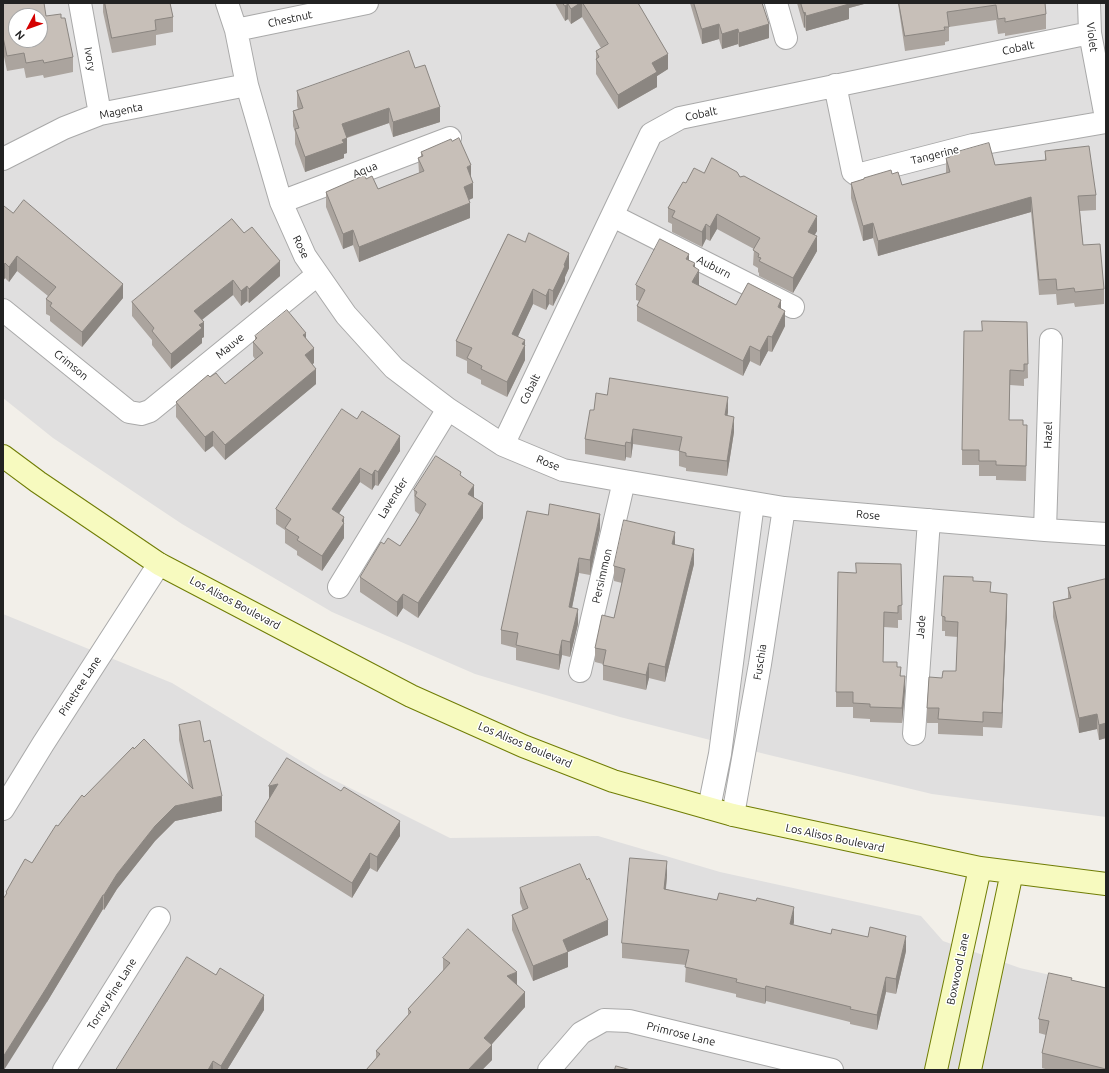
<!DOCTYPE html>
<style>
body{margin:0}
#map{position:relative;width:1109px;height:1073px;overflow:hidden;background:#f2efe9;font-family:Ubuntu,sans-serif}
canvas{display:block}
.frame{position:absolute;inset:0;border:4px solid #222;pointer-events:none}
.north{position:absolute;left:8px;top:8px;width:40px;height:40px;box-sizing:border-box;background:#fff;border:1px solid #a7a7a7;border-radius:50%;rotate:229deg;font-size:11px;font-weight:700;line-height:16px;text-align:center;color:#222}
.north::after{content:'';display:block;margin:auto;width:14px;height:18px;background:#d40000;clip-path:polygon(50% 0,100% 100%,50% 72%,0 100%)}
</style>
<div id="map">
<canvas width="1109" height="1073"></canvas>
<div class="frame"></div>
<div class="north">N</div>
</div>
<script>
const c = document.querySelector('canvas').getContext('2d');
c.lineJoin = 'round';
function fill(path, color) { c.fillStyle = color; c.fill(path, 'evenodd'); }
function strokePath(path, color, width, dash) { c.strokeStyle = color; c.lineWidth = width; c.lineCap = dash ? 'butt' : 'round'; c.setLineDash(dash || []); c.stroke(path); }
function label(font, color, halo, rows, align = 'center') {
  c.font = font + ' Ubuntu,sans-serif'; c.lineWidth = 3; c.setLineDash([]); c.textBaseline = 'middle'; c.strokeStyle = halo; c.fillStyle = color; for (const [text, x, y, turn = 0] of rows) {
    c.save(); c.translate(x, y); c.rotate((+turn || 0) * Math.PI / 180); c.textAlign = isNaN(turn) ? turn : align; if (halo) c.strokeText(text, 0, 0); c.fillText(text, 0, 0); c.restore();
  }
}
const residential = new Path2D(`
 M3,3h1103v814l-174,-23 -167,-40 -145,-37 -145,-43 -143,-62 -150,-88 -129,-86 -50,-40zM16,16h24v24h-24z
 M3,614l169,69 152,92 126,63 148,-2 122,36 201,44 22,25 77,27 86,20v82h-1103z`);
const street = new Path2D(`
 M80,3l20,111
 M227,3l9,27 11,55 34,117 24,54 41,59 48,53 54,41 55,36 60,25 61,11 160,27 261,22 61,4
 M776,3l10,35
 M1089,3l1,30 16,85
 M236,30l131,-27
 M835,85l18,87 4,3 116,-30 133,-23
 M3,159l61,-31 36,-14 147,-29
 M281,202l169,-64
 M613,216l180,91
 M3,310l126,102 12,2 9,-3 167,-136
 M503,445l148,-311 29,-16 410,-85
 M1045,530l6,-190
 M339,587l109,-178
 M580,671l44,-190
 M914,734l15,-214
 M709,808l11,-54 33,-251
 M3,809l40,-65 116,-180
 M733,815l27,-151 24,-156
 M64,1070l95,-152
 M549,1070l32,-37 23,-13 25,1 203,49`);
const secondary = new Path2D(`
 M3,456l35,26 121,82 252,132 112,50 90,35 120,34 247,53 126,16
 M936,1070l44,-202
 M970,1070l42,-198`);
const wall = new Path2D(`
 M3,3l43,13 15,2 12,39v15l-29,6 -1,-3 -17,3 -2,-10 -17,3 -4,-19z
 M103,3h67l3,14v15l-17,3v10l-44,8 -9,-41z
 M555,3h83l30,66 -11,7v11l-39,22 -22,-35v-23l5,-3 -19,-31 -11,7 -3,-5 -3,2z
 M690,3h72l7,35 -30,9 -1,-3 -16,5 -3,-10 -17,5z
 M797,3h67v1l-15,4v11l-43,12 -1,-4 -1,1z
 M898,3h147l1,11v15l-41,7v-3l-7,1 -2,-14 -47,7v14l-4,1v3l-40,6z
 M415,68l25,54 -47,15 -4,-14 -42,15v15l-3,1v4l-39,14 -10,-28v-12l-2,-6v-15l5,-2 -1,-3v-15z
 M1045,151l51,44v15l-16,1 3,34 21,44v15l-29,3 -1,-4 -17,2 -1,-11 -17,1 -8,-83 -153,44 -5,-18 -10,3 -12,-43v-15l13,-4v-1l28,-4 10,11 44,-11v-16l4,-1v-3l45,11 50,-4z
 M421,152l50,24 2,22 -4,2 1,18 -111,44 -6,-17 -10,4 -17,-42v-15l40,-13 12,10 41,-16 -1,-15 3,-2z
 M704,173l36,4 77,54 -3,4 3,16 -24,42 -34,-17v-3l-1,-1v-4l-5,-3 1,-16 -37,-20 -7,12 -4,-2 -4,8 -30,-15v-8l-4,-2v-14l18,-25z
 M3,208l10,5 110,85 -41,49 -32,-26v-5l-4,-2v-15l2,-3 -31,-25 -8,11 -4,-4 -2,3z
 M232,219l48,57 -31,27 -2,-2 -6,5 -8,-11 -31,25 2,17 -2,1v5l-31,26 -19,-24v-5l-20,-24v-14z
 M508,234l61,34 -4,9v4l-12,25 -4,-2 -3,6 -13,-6 -15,32 7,9v15l-18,37 -26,-13v-4l-14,-7v-12l-11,-5v-15z
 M689,260l6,7 4,18 37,20 45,4 4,17 -13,26 -4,-1 -8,15 -10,-5 -7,15 -106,-55v-15l2,-5 -3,-1v-15z
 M1027,322l1,56 -4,1v7l-14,-1 -1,35 14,5 4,15 -1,41 -30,-1v-4h-17v-11h-17v-15l20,-119z
 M255,336l51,2 8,25 -2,1 4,20 -91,76 -12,-14 -8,6 -29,-35v-15l34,-25 15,7 30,-25 -2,-3v-14l2,-2z
 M594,410l134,2 -1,4 7,16 -7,44 -41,-5v-3l-7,-2v-15l-46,-7 -2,14 -5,-1 -1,4 -40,-7v-15z
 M357,419l43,32 -22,35 -3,-1 -3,5 -12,-8 -21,31 5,4v21l-22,33 -25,-16v-4l-12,-8v-13l-9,-6v-15z
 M461,476l13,21 9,21 -65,100 -15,-10 -6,9 -37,-25v-15l24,-33 16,2 20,-31 -5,-4 -1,-21z
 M600,529l-10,46 -11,-2 -7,35 6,16 -8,33 -8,-2 -3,15 -43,-10v-12l-15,-4v-14z
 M675,545l19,19 -29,118 -16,-4 -3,12 -43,-10v-16l-8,-2v-14l19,-30 8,-35 -8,-2v-15z
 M901,564l1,56h-4v8l-14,-1 -1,35 14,5 4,9 4,15 -3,32 -32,-1v-3l-17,-1v-11h-17v-15l20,-119z
 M1106,579v159l-7,2 -2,-11 -18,4 -26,-116v-15l15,-4v-10z
 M973,581l18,12 16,15 -5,120 -19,-1v9l-45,-2v-11h-11v-15l15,-30 14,-7 2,-34 -13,-1v-5h-3v-15z
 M179,725l43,86 -47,10 -20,20 -38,48 -13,21 -1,-1 -56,93 -41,-107v-3l26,-29 26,-37 26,-29 50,-48 55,36 -10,-45z
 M341,791l59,45 -23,36 -7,-4 -18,30 -97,-61v-15z
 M667,876l-1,13 128,33 -1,3 113,26 -10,43 -10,-2 -9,38 -27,-6v-2l-84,-21 -1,3 -29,-7v-3l-51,-12 1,-17 -64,-7v-15z
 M520,888l88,47 -40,17v15l-35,14 -21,-51v-15l11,-4 -3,-8z
 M443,958l74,27 8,22 -34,38 1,15 -10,10h-116l10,-11v-8l32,-36v-6l35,-38z
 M1072,981l34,7v82h-57l-7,-2v-15l4,-18 -7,-2v-14z
 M264,1010l-37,60h-111z`);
const shadedWall = new Path2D(`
 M580,3h2v14l-11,7v-15z
 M847,3h17v1l-15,4v11l-43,12v-15z
 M568,4v15l-3,2v-15z
 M805,12v15l-1,1v-15z
 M719,24v15l-17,5v-15z
 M769,24v14l-30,9v-14z
 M738,29v15l-16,5v-15z
 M668,54v15l-11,7v11l-39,22v-14l34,-32z
 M440,107v15l-47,15v-15z
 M389,108v15l-47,16v-15z
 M347,138v15l-3,1v4l-39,14v-15z
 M471,165v15l-4,-13z
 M473,183v15l-9,4v-15z
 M1031,197v15l-153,44v-15z
 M470,203v15l-111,44v-15z
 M717,214v15l-7,12v-14z
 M817,216v15l-9,16v-15z
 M873,223v15l-10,3v-15z
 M706,224v15l-4,8v-15z
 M353,230v15l-10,4v-15z
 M817,236v15l-24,42v-15z
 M569,253v15l-4,9v4l-12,25v-15z
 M689,254v15l-3,-10z
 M17,256v15l-8,11v-15z
 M280,261v15l-31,27v-14z
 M5,263v15l-2,3v-15z
 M695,263v15l4,-8v15l-7,12 1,-31z
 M233,280v15l-39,31v-15z
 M123,284v14l-41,49v-15z
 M247,286v15l-6,5v-15z
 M533,289v15l-21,45v-15z
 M549,289v15l-3,6v-14z
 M781,300v15l-3,-8z
 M785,311v15l-13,26v-15z
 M204,322v15l-2,1v5l-31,26v-15l28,-29z
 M306,333v15l-3,-13z
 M768,336v15l-8,15v-15z
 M525,340v7v-2v15l-18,37v-15l15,-38z
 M750,346v15l-7,15v-15z
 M314,348v15l-9,7v-15z
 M316,369v15l-91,76v-15z
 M728,397v15l-3,18v-15z
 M734,417v15l-7,44v-15z
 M633,429v15l-2,14v-15z
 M213,431v15l-8,6v-15z
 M400,436v15l-22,35v-14z
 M626,442v15l-1,4v-15z
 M360,468v14l-28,42v-15z
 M375,470v15l-3,5v-15z
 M474,485v15l-6,-6z
 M483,503v15l-65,100v-15z
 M600,514v15l-10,46v-15z
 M344,517v21l-22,33v-15z
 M675,532v15l-3,-3z
 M694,549v15l-29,118v-15z
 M579,558v15l-10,49v-15z
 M403,594v14l-6,9v-15z
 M1007,594v14l-5,120v-15z
 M578,609v15l-8,33v-15z
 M562,640v15l-3,15v-15z
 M649,663v15l-3,12v-15z
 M905,676v15l-3,32v-15z
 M1097,714v15l-18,4v-15z
 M1106,723v15l-7,2v-15z
 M278,784l-9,17v-15z
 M222,796v15l-47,10 -20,20 -38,48 -13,21v-15l13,-21 38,-48 20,-20z
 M400,821v15l-23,36v-15z
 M370,853v15l-18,30v-15z
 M667,861v15l-3,28v-15z
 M103,895v14l-56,93 -43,68h-1v-13z
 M794,907v15l-4,17v-15z
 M608,920v15l-40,17v15l-35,14v-15l30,-26z
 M906,936v15l-10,43v-15z
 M517,972v15l-10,-11z
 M886,977v15l-9,38v-15z
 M766,986v15l-1,3v-15z
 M525,992v15l-41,46v-15z
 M264,995v15l-37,60h-6v-4z
 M492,1045v15l-10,10h-14z
 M213,1061v9h-5z`);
const building = new Path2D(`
 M3,3h41l2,13 15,-2v4h4l8,39 -29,6 -1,-3 -17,3 -2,-10 -17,3 -4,-19zM16,16h24v24h-24z
 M105,3h65l3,14 -18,3 1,10 -44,8z
 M563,3h17l-9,6 -3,-5 -3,2z
 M583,3h55l30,51 -16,9 5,9 -39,23 -22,-36 3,-2 -3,-6 12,-7z
 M694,3h68l7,21 -30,9 -1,-4 -16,5 -3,-10 -17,5z
 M801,3h48v1l-43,12 -1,-4 -1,1z
 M899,3h146l1,11 -41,8v-4l-7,1 -2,-14 -49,7 2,15h-5l1,3 -40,6z
 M409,51l6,17 10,-3 15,42 -47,15 -4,-14 -47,16 5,14 -5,2 2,3 -39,14 -10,-28 4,-1 -6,-17 10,-3 -6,-17z
 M459,138l12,27 -4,2 6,16 -9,4 6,16 -111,44 -6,-17 -10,4 -17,-42 39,-17 1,4 6,-3 6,13 46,-18 -6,-13 5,-2 -2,-4 30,-13 1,2z
 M989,143l6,22 51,-5 -1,-9 44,-5 7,49 -18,1 5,49 17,-1 4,45 -29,3 -1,-4 -17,2 -1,-11 -17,1 -8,-83 -153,44 -5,-18 -10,3 -12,-43 13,-4v-1l27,-8 1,4 6,-2 4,13 48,-13 -4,-14 4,-1v-3z
 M712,158l25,14 3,5 4,-1 73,40 -9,16 9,4 -24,42 -34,-17 2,-3 -3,-1 1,-3 -6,-4 7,-12 -43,-24 -7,13 -4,-3 -4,8 -30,-15 3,-6 -7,-3 15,-26 3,1 8,-15 10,5z
 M24,200l99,84 -41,48 -32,-26 2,-3 -6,-4 10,-12 -39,-31 -8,11 -4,-4 -2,3v-58l1,-2 9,7z
 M232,219l12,14 8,-6 28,34 -31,28 -2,-3 -6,5 -8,-11 -39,31 10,11 -5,3 3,3 -31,26 -19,-23 2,-3 -22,-26z
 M529,233l40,20 -5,12 1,1 -12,25 -4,-2 -3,7 -13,-7 -21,45 13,6 -3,4 3,1 -18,37 -26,-13 1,-3 -15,-8 5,-10 -16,-7 52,-107 17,8z
 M660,239l29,15 -3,5 9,4 -2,3 6,4 -7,12 44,23 12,-22 33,17 -3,7 7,4 -13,26 -4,-1 -8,15 -10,-5 -7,15 -106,-55 8,-16 -9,-5z
 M287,310l19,23 -3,2 11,13 -9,7 11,14 -91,76 -12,-14 -8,6 -29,-35 32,-27 2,2 6,-4 9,11 38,-31 -10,-11 4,-4 -2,-2z
 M982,321l45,1 1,42h-4v7l-14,-1 -1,50h14v5h4l-1,41 -30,-1v-4h-17v-11h-17l2,-119h18z
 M610,378l118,19 -3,18 9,2 -7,44 -41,-5v-3l-7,-2 3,-14 -49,-8 -2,14 -5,-1 -1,4 -40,-7 5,-29h4l2,-17 11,2z
 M342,409l15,10 5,-8 38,25 -22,36 -3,-2 -3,5 -12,-7 -28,41 12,8 -2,4 2,2 -22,33 -25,-16 2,-3 -14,-9 6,-9 -15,-10z
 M436,456l25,16 -1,3 14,10 -6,9 15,9 -65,100 -15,-9 -6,8 -37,-25 21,-35 3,2 4,-6 12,8 15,-23 11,-19 -11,-8 2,-4 -3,-2z
 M550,504l50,10 -10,46 -11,-2 -10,49 9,2 -8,33 -8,-2 -3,15 -43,-10 2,-12 -17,-3 26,-119 21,4z
 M624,520l51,12 -3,12 22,5 -29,118 -16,-4 -3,12 -43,-10 3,-15 -11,-2 7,-33 12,3 11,-49 -11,-3z
 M856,563l45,1 1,41 -4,1v7l-14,-1 -1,50h14v5h4l-1,9h5l-3,32 -32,-1v-3l-17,-1v-11h-17l2,-120 18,1z
 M944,576l29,1v4l18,1 -1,10 17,2 -5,119 -19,-1v10l-45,-3 1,-11h-12l2,-31 13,1 1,-7h13l2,-49 -13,-1v-4l-3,-1z
 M1106,579v144l-7,2 -2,-11 -18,4 -26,-116 18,-4 -3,-10z
 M200,721l4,21 6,-2 12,56 -47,10 -20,20 -38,48 -13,21h-1l-56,92 -44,70v-158l4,-6 -1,-1 19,-33 7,4 24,-38 2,1 24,-31 2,2 49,-50 1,2 10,-10 49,50 -14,-64z
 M287,758l54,33 3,-4 56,34 -23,36 -7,-4 -18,30 -97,-61 23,-38 -9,2z
 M630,858l37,3 -3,28 53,11 2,-7 37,8 1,-3 37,9 -4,17 41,10 1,-5 36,8 2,-10 36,9 -10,43 -10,-2 -9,38 -27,-6 1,-2 -85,-21 -1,3 -29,-7 1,-3 -52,-12 4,-17 -67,-7z
 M580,864l7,16 2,-2 19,42 -45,20 5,12 -35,14 -21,-51 16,-7 -8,-20z
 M468,929l49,43 -10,4 18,16 -41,46 8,7 -24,25h-102l14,-16 -4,-3 35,-39 -3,-3 42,-46 -7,-5z
 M187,957l29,18 4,-7 44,27 -43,71 -8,-5 -5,9h-92z
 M1049,973l23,5 -1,2 35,8v81l-64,-16 7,-32 -10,-2z
 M616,1066l15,4h-16z`);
const streetNames = [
 ["Chestnut",290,19,-12],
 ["Violet",1092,37,83],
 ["Cobalt",1018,48,-12],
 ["Ivory",90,59,80],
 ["Magenta",121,111,-12],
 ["Cobalt",701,114,-12],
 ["Tangerine",935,155,-14],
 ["Aqua",365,170,-21],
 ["Rose",301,247,64],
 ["Auburn",714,267,27],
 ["Mauve",230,346,-39],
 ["Crimson",71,365,39],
 ["Cobalt",530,389,-64],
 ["Hazel",1048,435,-88],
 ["Rose",548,463,22],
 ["Lavender",393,498,-58],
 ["Rose",868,515,5],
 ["Persimmon",602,576,-77],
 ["Los Alisos Boulevard",235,603,28],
 ["Jade",921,627,-86],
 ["Fuschia",760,662,-81],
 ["Pinetree Lane",80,686,-57],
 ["Los Alisos Boulevard",525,745,23],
 ["Los Alisos Boulevard",835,838,12],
 ["Boxwood Lane",958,969,-78],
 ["Torrey Pine Lane",112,994,-58],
 ["Primrose Lane",681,1034,14]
];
fill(residential, '#e0dfdf');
strokePath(street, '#a9a9a9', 24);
strokePath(secondary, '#707d05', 24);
strokePath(street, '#fff', 22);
strokePath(secondary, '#f7fabf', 22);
fill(wall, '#aba49e');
fill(shadedWall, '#8b8681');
fill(building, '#c7bfb8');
strokePath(building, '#8b8681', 1);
label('11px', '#222', '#fff', streetNames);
</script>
